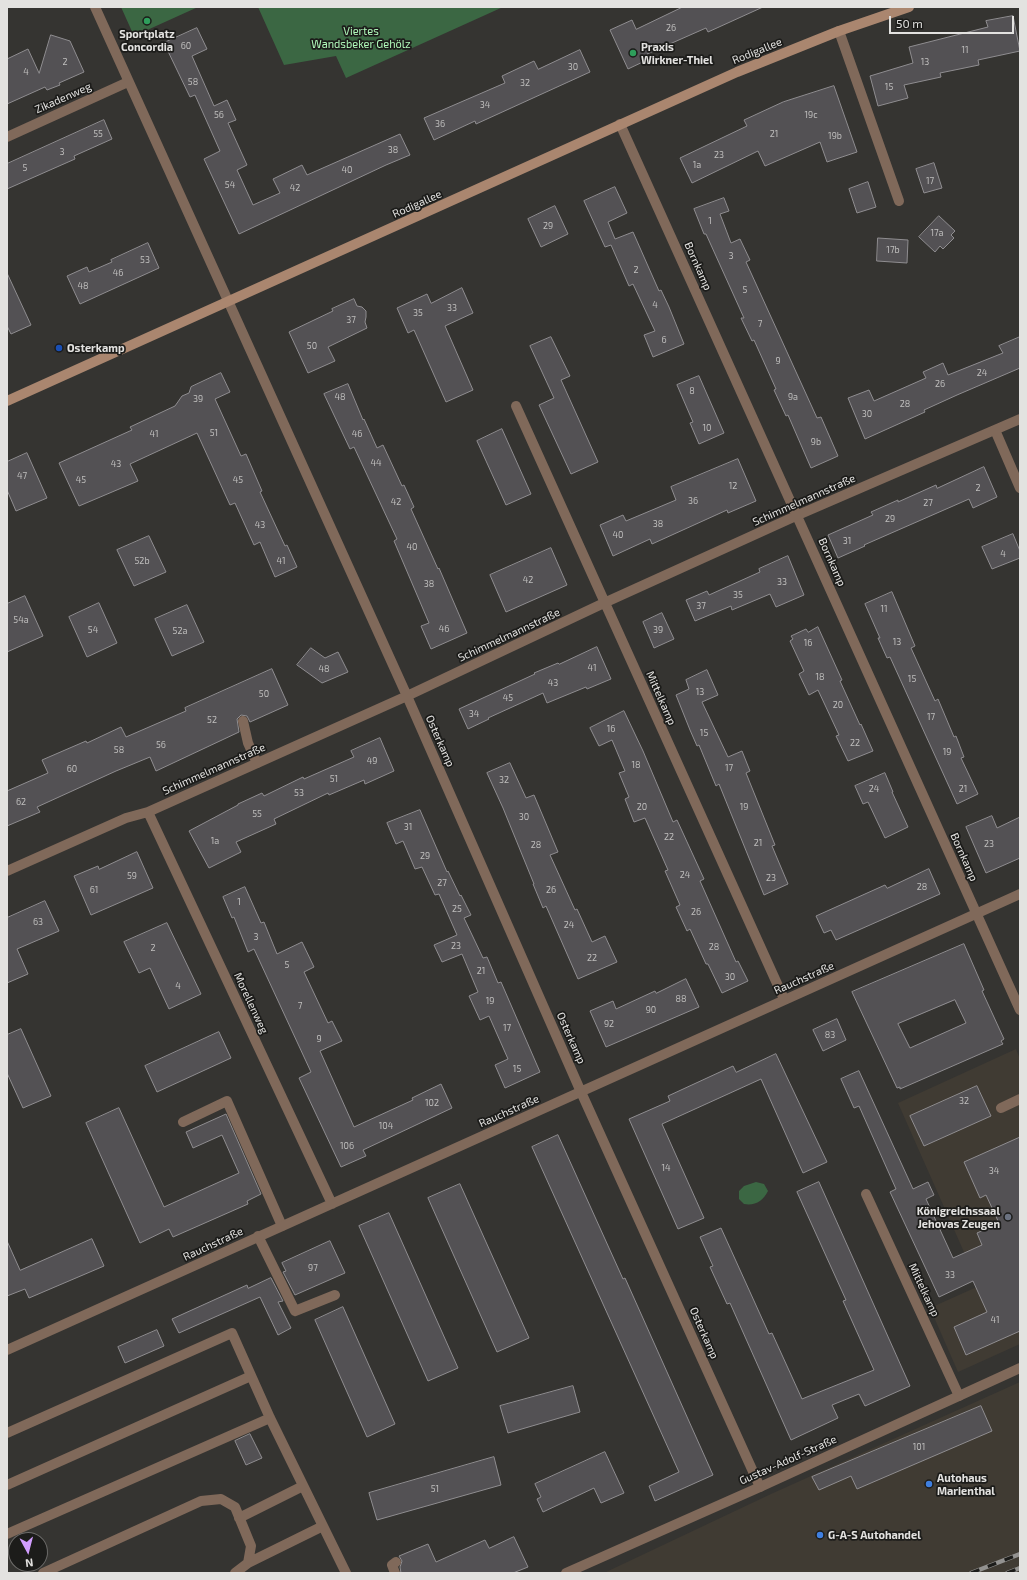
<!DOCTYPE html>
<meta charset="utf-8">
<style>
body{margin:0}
#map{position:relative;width:1027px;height:1580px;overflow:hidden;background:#353431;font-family:"Exo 2",sans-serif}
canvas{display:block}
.frame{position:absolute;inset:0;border:8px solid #e3e2e0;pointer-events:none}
.north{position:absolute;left:8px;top:1532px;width:40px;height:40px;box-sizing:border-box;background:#1c1c1a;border:1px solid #6c6b69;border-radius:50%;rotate:173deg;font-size:11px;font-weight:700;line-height:16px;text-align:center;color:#e3e2e0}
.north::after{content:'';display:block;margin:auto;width:14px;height:18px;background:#d19dfe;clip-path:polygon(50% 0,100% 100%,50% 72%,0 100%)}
.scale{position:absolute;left:889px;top:16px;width:125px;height:18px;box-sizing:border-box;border:2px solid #e3e2e0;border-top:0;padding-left:5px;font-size:12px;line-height:14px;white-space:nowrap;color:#e3e2e0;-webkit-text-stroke:3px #1c1c1a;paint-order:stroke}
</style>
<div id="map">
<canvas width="1027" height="1580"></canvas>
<div class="frame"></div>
<div class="north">N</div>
<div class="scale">50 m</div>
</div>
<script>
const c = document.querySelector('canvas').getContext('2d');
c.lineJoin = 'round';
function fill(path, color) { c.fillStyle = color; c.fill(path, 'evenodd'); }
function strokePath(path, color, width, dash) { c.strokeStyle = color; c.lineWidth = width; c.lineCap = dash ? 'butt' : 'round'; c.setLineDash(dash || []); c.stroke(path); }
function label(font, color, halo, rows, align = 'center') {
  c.font = font + ' "Exo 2",sans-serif'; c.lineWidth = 3.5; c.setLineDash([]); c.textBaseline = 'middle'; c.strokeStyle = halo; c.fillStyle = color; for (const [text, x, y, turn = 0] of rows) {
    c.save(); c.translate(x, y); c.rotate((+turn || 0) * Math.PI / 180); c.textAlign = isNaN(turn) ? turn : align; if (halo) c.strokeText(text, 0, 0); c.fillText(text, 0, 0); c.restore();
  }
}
const built = new Path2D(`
 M1016,1049l4,10v285l-62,28 -28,-64 49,-22 -81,-183z
 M1020,1382v191h-416l167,-79z`);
const green = new Path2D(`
 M121,7h77l-64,29z
 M258,7h245l-157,71 -10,-22 -52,9z
 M756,1182l8,2 4,7c-5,10 -13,15 -24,13l-5,-5v-8l5,-5z`);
const building = new Path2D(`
 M683,7h80l-55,25 -2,-4 -59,26 2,5 -21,10 -18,-39 22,-10 4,9z
 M1013,16l7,35 -42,9 1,5 -39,8 1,4 -37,8 4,13 -30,8 -8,-30 43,-13 -4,-16 79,-20 -2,-6z
 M197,28l10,21 -15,7 22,50 13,-6 9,20 -8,3 19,42 -10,5 16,35 27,-12 -7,-14 29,-14 5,10 93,-41 10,21 -24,10 -147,69 -35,-75 16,-8 -25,-56 -5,2 -26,-54z
 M51,35l19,6 14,31 -25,11 1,2 -13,5 -2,-3 -38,17v-45l21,-10 11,24z
 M580,50l10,22 -114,52 -1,-3 -41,19 -10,-22 81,-35 -3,-7 32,-15 4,8z
 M834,86l23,66 -30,10 -7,-20 -55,24 -7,-15 -66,32 -12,-25 67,-32 -3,-6 39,-18z
 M104,120l8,19 -38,17 1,3 -68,30v-25z
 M934,163l8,25 -18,5 -8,-24z
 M868,182l8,25 -19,6 -8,-24z
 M615,187l12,26 -19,9 7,17 18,-7 26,59 2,-1 8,17 15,37 -31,13 -9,-22 11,-4 -22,-47 -4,2 -18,-41 -6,2 -21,-46z
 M724,198l5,13 -9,3 11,29 9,-4 10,21 -4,2 71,156 4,-1 17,39 -27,12 -23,-53 -2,1 -12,-26 2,-1 -22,-49 -2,1 -11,-23h3l-38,-84h-2l-10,-25z
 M555,206l13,28 -27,13 -13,-28z
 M939,216l16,15 -4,4 3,3 -11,11 -3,-3 -5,6 -16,-15z
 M878,238l30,2 -1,23 -30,-2z
 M148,243l11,25 -79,36 -13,-28 20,-9 2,5 23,-10 -1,-2z
 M7,273l24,52 -20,9 -4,-8z
 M462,288l11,25 -28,13 28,64 -27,12 -32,-72 -6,3 -11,-25 30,-14 4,9z
 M354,299l3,7 5,1 4,4v6l-1,5 2,6 -39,19 7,14 -27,12 -19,-41 44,-21 -1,-2z
 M551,337l19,39 -9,4 37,82 -27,12 -32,-69 15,-7 -24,-52z
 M1020,337v31l-63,27 -33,15 1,2 -60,27 -17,-41 21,-8 5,11 52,-23 -3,-6 20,-9 5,12 55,-22 -4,-7z
 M221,373l9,19 -15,7 26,57 5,-2 16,37 -2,1 25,54 2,-1 10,22 -22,10 -15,-35 -6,3 -19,-42 -5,2 -33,-72 -67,31 8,17 -59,25 -20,-43 73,-33 -2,-3 45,-21 7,-10 7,-3 2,-6z
 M699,376l25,57 -25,11 -9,-21 3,-1 -16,-37z
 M348,384l15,36 1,-1 13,29 6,-3 19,41 2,-1 10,22 -3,2 27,60 1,-1 28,65 -36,16 -10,-23 8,-3 -35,-82 3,-2 -43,-92 -4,2 -26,-55z
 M502,429l29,65 -25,11 -29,-64z
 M27,453l20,45 -31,13 -9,-21v-28z
 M738,459l18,42 -28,12 -1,-3 -75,34 -2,-5 -37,17 -13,-31 23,-10 3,6 50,-21 -5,-13z
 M984,467l13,30 -24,11 -4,-9 -105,46 1,1 -27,12 -10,-23 45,-20 -2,-3 27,-12v2l38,-17 1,3z
 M1013,534l7,17v7l-28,11 -10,-22z
 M149,536l17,36 -32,14 -17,-36z
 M551,548l16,37 -61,27 -16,-37z
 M788,556l16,39 -28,12 -6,-13 -38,16 -1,-4 -36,15 -9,-21 21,-9 2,4 51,-23 -1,-3z
 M892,592l23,54 -4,2 24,53 3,-2 16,38 2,-1 8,21 -3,1 17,36 -21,10 -67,-147 -3,1 -9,-20h2l-15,-34z
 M25,596l18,40 -36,16v-48z
 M99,603l18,40 -30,14 -18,-40z
 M187,605l17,37 -32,14 -17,-37z
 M662,613l12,26 -20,9 -11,-26z
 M818,627l24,53 -2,1 20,44 1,-1 12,27 -25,10 -12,-25 3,-1 -21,-45 -9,5 -10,-21 5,-3 -14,-30 3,-2 -2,-3 15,-7 2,3z
 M597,647l14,32 -24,10 -1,-2 -39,16 -4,-10 -55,25 1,1 -21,10 -9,-20 76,-35 -1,-1 24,-10 1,1z
 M311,648l14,10 13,-6 10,20 -26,11 -25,-18z
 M272,669l16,36 -38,17 -3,-6 -6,-1 -4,4 2,13 -83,39 -6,-14 -34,14 -79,36 3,5 -33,14v-35l41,-18 -6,-13 44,-19 1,2 34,-16 5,10 60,-26 -1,-3z
 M707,670l11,25 -16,7 26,55 14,-6 8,20 -4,2 29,72 -3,1 16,38 -24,11 -45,-111 -3,2 -17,-41 -2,1 -7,-16 -14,-35 13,-6 -3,-9z
 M624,711l19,40 30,71 4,-2 27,59 -4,2 36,81 2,-1 10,20 -26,12 -14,-29h-2l-16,-35 -3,2 -11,-24 4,-2 -15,-34 3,-1 -23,-52 -11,4 -9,-23 4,-2 -10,-24 6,-2 -13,-31 -13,6 -9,-18z
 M380,738l14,33 -29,13 -1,-4 -35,15 -1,-2 -54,26 2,5 -40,18 5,10 -32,16 -20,-37 49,-26v-1l24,-11 2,3 39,-19 1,2 50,-22 -3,-6z
 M510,763l16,35 8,-3 24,57 -8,3 25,55 2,-1 15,33 13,-6 12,26 -39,17 -32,-73 -3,2 -10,-24h1l-31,-76 -16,-35z
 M885,773l8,19h-1l16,35 -23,11 -17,-36 -5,2 -8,-18z
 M420,810l27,62 1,-1 12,25 1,-1 10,20 -7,3 19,40 4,-1 11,26 3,-1 39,90 -35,16 -10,-23 13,-6 -19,-43 -9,4 -11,-24 9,-4 -16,-38 -20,8 -8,-17 23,-10 -18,-41 -4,1 -13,-28 -7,2 -12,-28 -7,3 -9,-21z
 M992,816l5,12 23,-11v41l-34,15 -20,-46z
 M137,852l16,36 -62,27 -17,-39 24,-10 1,3z
 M929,869l11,25 -104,46 -5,-10 -7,3 -8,-17 69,-31 2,3z
 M245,887l16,36 3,-1 13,32 25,-12 12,25 -10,5 24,51 4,-2 10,20 -22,10 34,76 59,-27 -1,-2 29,-14 11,24 -89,42 3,6 -25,11 -42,-89 12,-6 -57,-123 -6,3 -14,-35 -2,1 -9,-21z
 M45,901l14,30 -42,18 11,25 -21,9v-65z
 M167,923l34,71 -32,15 -19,-41 -11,5 -15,-31z
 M964,944l20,46 -2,1 22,48 -3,2 2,3 -103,45v-2l-3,1 -45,-96zM955,1000l11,23 -56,25 -12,-24z
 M686,979l13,28 -93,40 -16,-36 23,-10 3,8 39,-18 1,2z
 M837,1019l9,21 -23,11 -10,-21z
 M21,1029l30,67 -28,12 -16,-35v-38z
 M219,1032l12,26 -74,34 -12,-26z
 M776,1054l51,108 -24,11 -42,-94 -99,45 42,94 -26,11 -49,-110 41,-18 -2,-5 65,-30 3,6z
 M859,1071l54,118 15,-7 6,13 -8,4 27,59 29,-13 -5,-12 22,-10 -13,-28 -6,3 -16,-36 56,-25v194l-54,24 -12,-28 33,-15 -14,-31 -34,16 -49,-105 6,-3 -37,-83 -5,2 -13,-29z
 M977,1086l14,30 -67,30 -14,-30z
 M119,1108l45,99 75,-34 -17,-38 -29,13 -7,-16 40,-18 35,80 -14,7 1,3 -75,33 -4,-8 -29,14 -54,-120z
 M558,1135l65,144 2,-1 88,197 -58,26 -6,-15 30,-14 -147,-325z
 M819,1182l91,204 -45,20 -6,-12 -27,11 6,13 -47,22 -61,-137 -3,1 -17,-37 3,-1 -13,-29 21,-9 48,106 3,-1 30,66 72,-29 -31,-69 3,-1 -49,-108z
 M460,1184l69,154 -32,14 -69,-154z
 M389,1213l69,155 -30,13 -69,-155z
 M92,1239l12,27 -75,32 -4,-9 -18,7v-55l13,29z
 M330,1241l15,32 -50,22 -12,-23 3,-1 -4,-8z
 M271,1278l12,23 -5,1 13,26 -13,7 -18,-38 -81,36 -7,-14 75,-34 1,3z
 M343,1307l52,117 -28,13 -52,-117z
 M157,1330l7,16 -39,17 -7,-16z
 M573,1386l7,26 -72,21 -8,-27z
 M981,1406l11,25 -135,58 -6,-13 -32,14 -7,-13z
 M250,1434l12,24 -16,7 -11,-24z
 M605,1452l19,41 -23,10 -7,-15 -51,24 -6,-13 4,-2 -6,-13z
 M494,1457l7,28 -124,35 -8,-27z
 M514,1537l14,30 -15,6h-112l-1,-6 2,-6 -3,-5 29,-12 8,18 49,-22 4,8z`);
const service = new Path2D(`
 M243,721l5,22 9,20
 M1001,1108l19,-9
 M183,1122l44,-21 55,125
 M258,1236l37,75 40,-16
 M7,1433l225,-100 38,85 76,155
 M7,1485l244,-109
 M239,1518l64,-32
 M7,1534l263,-116
 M248,1563l75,-37
 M43,1573l158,-72 20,-2 14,8 16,39 -3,17 -13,10
 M395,1573l-3,-8 4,-3`);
const minor = new Path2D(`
 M95,7l312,689 174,396 179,395
 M839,31l60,170
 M620,124l400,886
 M7,137l121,-55
 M516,406l268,593
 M995,430l25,58
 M148,812l184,392
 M7,871l119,-53 22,-6 259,-116 197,-93 194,-88 222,-96
 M866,1194l93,202
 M7,1350l1013,-456`);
const tertiary = new Path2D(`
 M566,1573l194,-86 260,-119`);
const secondary = new Path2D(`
 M7,401l730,-329 102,-41 70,-24`);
const rail = new Path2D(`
 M971,1573l49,-19
 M1007,1573l13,-5`);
const markers = [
 [147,21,4,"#2e9e5b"],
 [633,53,4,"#2e9e5b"],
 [59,348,4,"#1a4fb4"],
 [1008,1217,4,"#6b7280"],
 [929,1484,4,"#3f7fe0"],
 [820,1535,4,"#3f7fe0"]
];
const numberNames = [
 ["26",671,28],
 ["60",186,46],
 ["11",965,50],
 ["2",65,62],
 ["13",925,62],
 ["30",573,67],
 ["4",26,72],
 ["58",193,82],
 ["32",525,83],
 ["15",889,87],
 ["34",485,105],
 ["56",219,115],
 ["19c",811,115],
 ["36",440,124],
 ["55",98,134],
 ["21",774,134],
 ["19b",835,136],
 ["38",393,150],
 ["3",62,152],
 ["23",719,155],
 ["1a",697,165],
 ["5",25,168],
 ["40",347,170],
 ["17",930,181],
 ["54",230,185],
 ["42",295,188],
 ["1",710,221],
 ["29",548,226],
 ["17a",937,233],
 ["17b",893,250],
 ["3",731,256],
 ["53",145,260],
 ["2",636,270],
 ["46",118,273],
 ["48",83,286],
 ["5",745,290],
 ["4",655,305],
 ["33",452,308],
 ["35",418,313],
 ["37",351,320],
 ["7",760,324],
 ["6",664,340],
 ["50",312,346],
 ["9",778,361],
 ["24",982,373],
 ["26",940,384],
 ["8",692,391],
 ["48",340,397],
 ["9a",793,397],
 ["39",198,399],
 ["28",905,404],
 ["30",867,414],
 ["10",707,428],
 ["51",214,433],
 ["41",154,434],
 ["46",357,434],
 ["9b",816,442],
 ["44",376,463],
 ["43",116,464],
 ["47",22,476],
 ["45",81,480],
 ["45",238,480],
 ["12",733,486],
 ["2",978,488],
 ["36",693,501],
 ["42",396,502],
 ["27",928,503],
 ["29",890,519],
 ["38",658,524],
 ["43",260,525],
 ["40",618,535],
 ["31",847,541],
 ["40",412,547],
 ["4",1003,554],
 ["52b",142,561],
 ["41",281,561],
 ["42",528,580],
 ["33",782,582],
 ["38",429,584],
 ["35",738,595],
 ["37",701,606],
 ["11",884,609],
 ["54a",21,620],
 ["46",444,629],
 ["54",93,630],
 ["39",658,630],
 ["52a",180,631],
 ["13",897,642],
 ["16",808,643],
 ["41",592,668],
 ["48",324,669],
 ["18",820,677],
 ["15",912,679],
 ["43",553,683],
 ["13",700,692],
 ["50",264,694],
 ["45",508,698],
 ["20",838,705],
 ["34",474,714],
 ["17",931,717],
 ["52",212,720],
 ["16",611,729],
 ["15",704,733],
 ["22",855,743],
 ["56",161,745],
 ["58",119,750],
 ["19",947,752],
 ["49",372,761],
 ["18",636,765],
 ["17",729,768],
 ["60",72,769],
 ["51",334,779],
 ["32",504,780],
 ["24",874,789],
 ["21",963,789],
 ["53",299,793],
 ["62",21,802],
 ["20",642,807],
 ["19",744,807],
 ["55",257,814],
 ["30",524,817],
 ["31",408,827],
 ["22",669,837],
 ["1a",215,841],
 ["21",758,843],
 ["23",989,844],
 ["28",536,845],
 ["29",425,856],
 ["24",685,875],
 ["59",132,876],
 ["23",771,878],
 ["27",442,883],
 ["28",922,887],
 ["61",94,890],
 ["26",551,890],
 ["1",239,902],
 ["25",457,909],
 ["26",696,912],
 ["63",38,922],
 ["24",569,925],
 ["3",256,937],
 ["23",456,946],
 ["28",714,947],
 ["2",153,948],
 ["22",592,958],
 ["5",287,965],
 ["21",481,971],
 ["30",730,977],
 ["4",178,986],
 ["88",681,999],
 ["19",490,1001],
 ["7",300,1006],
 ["90",651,1010],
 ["92",609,1024],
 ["17",507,1028],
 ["83",830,1035],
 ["9",319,1039],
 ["15",517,1069],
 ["32",964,1101],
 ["102",432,1103],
 ["104",386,1126],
 ["106",347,1146],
 ["14",666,1168],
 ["34",994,1171],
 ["97",313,1268],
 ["33",950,1275],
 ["41",995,1320],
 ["101",919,1447],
 ["51",435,1489]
];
const parkNames = [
 ["Viertes",361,31],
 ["Wandsbeker Gehölz",361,44]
];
const poiNames = [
 ["Sportplatz",147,34,"center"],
 ["Concordia",147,47,"center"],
 ["Praxis",641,47],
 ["Wirkner-Thiel",641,60],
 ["Osterkamp",67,348],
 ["Königreichssaal",1000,1211,"right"],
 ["Jehovas Zeugen",1000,1224,"right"],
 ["Autohaus",937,1478],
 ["Marienthal",937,1491],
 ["G-A-S Autohandel",828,1535]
];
const streetNames = [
 ["Rodigallee",757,51,-22],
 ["Zikadenweg",63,98,-24],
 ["Rodigallee",417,204,-24],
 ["Bornkamp",698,266,66],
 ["Schimmelmannstraße",804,500,-24],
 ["Bornkamp",832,562,66],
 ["Schimmelmannstraße",509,635,-25],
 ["Mittelkamp",661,698,66],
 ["Osterkamp",440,741,66],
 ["Schimmelmannstraße",214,769,-24],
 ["Bornkamp",964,857,66],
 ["Rauchstraße",804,978,-24],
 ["Morellenweg",251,1003,65],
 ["Osterkamp",571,1038,66],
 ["Rauchstraße",509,1111,-24],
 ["Rauchstraße",213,1244,-25],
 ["Mittelkamp",924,1290,65],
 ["Osterkamp",704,1333,66],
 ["Gustav-Adolf-Straße",788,1460,-24]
];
fill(built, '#403b33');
fill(green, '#3b6743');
fill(building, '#535154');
strokePath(building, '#8f8d90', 1);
strokePath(service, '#80695a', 10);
strokePath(minor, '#80695a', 10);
strokePath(tertiary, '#80695a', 10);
strokePath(secondary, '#aa866f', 10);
strokePath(rail, '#939290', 4.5);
strokePath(rail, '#1c1c1a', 3, [9]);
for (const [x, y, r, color] of markers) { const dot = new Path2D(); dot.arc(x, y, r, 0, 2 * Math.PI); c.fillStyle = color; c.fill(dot); strokePath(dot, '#1c1c1a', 1.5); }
label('9px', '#bfbebd', null, numberNames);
label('11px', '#b0f9ba', '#1c1c1a', parkNames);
label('bold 11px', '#e3e2e0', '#1c1c1a', poiNames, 'left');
label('11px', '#e3e2e0', '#1c1c1a', streetNames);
</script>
